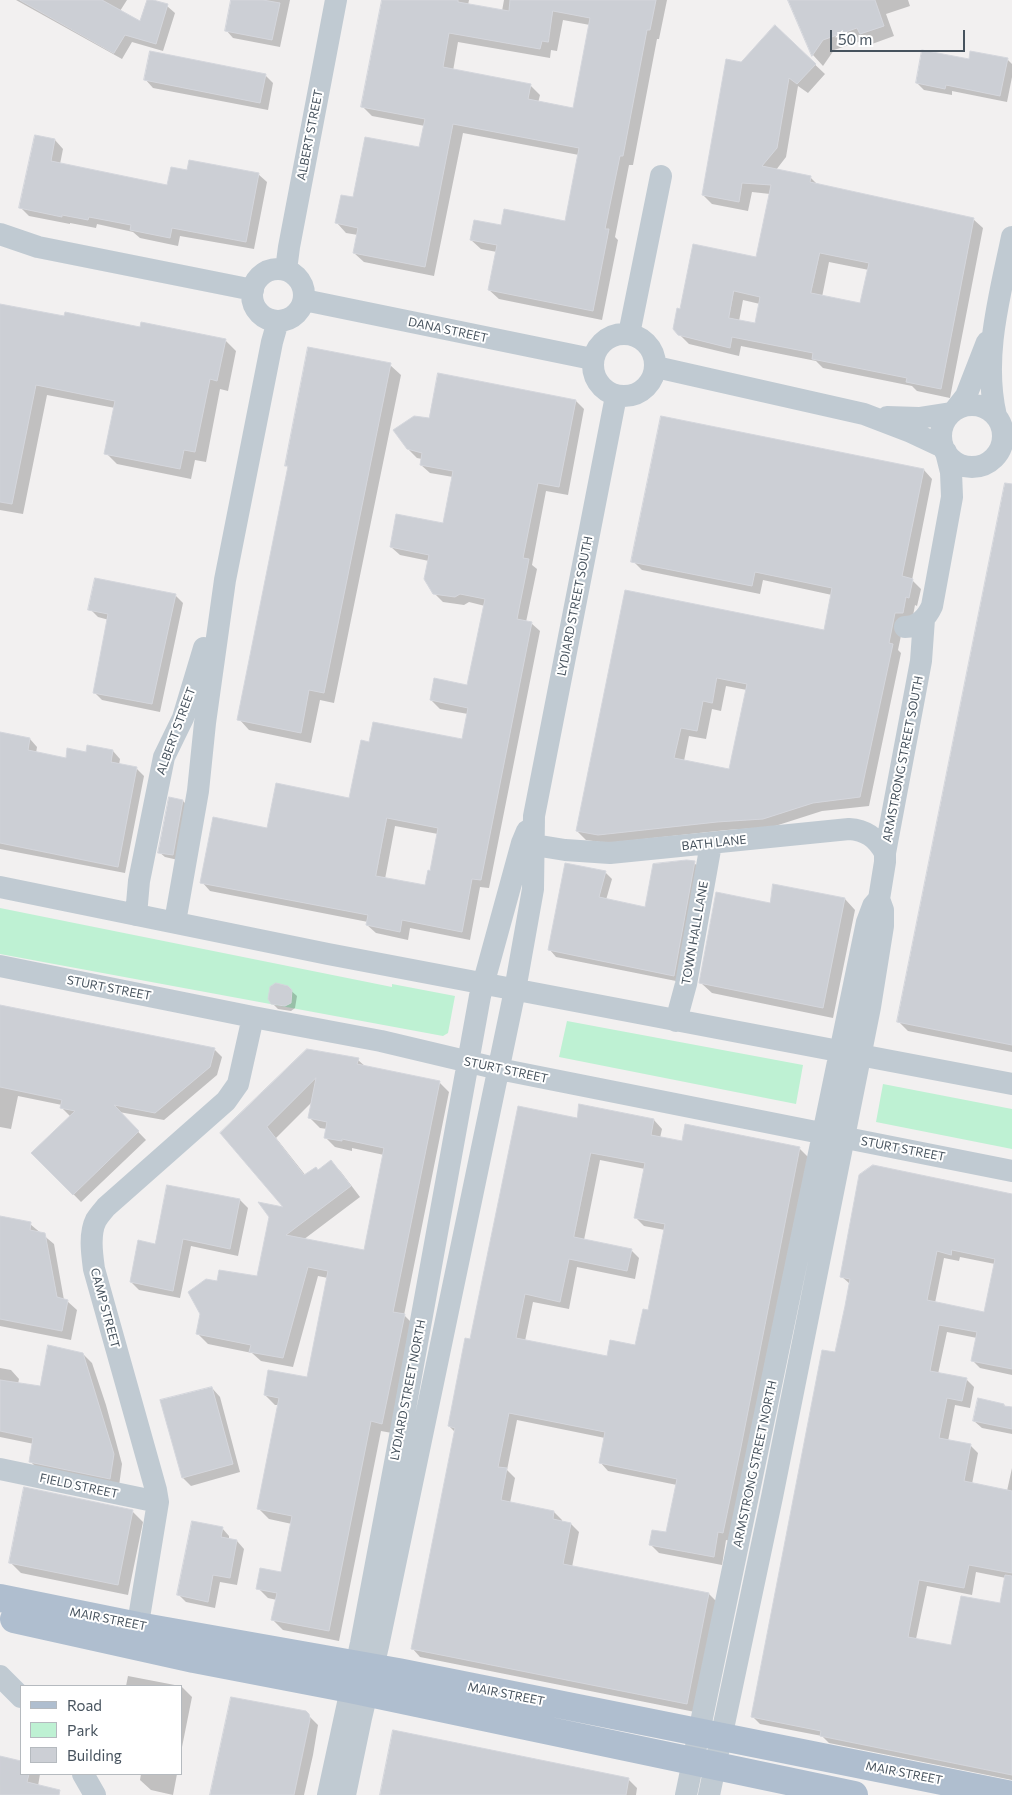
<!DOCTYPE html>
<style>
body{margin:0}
#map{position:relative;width:1012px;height:1795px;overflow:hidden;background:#f2f0f0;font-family:Commissioner,sans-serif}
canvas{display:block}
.legend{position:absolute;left:20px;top:1685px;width:162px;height:90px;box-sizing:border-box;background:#fff;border:1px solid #b5babf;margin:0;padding:6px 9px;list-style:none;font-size:15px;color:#47535e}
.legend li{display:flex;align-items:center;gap:10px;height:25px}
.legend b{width:25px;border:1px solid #b5babf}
.scale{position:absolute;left:830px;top:30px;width:135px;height:22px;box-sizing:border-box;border:2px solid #47535e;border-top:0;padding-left:6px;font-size:15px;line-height:18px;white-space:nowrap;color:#47535e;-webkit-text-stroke:4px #fff;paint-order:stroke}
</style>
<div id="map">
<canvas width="1012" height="1795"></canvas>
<ul class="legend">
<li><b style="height:6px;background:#afbecf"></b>Road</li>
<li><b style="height:14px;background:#bef1d3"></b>Park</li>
<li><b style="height:14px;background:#cccfd5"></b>Building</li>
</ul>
<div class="scale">50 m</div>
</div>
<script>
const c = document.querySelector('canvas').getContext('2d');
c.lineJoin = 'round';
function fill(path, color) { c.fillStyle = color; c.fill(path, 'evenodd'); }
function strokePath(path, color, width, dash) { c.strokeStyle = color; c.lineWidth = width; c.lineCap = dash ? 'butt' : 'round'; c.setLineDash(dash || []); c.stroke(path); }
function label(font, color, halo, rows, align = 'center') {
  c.font = font + ' Commissioner,sans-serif'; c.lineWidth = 4; c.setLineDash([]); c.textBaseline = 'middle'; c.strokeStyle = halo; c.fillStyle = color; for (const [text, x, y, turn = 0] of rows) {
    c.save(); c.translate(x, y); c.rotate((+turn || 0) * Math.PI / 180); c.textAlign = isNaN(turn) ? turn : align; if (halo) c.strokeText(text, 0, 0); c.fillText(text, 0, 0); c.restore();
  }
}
const green = new Path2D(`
 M0,908l392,79v-3l63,12 -7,37 -5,3 -443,-82z
 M567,1021l236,44 -7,39 -237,-47z
 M883,1084l129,25v40l-136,-27z`);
const shadow = new Path2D(`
 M16,0h111l-7,11 21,12 7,-23 19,6 8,7 -12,38 -31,-9 -10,17z
 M232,0h58l-10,47 -47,-9 -7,-8z
 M384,0h85l-1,5 34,6 2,-11h163l-8,39h-2l-24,126h-4l-14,72 3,3 -16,80 -103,-21 -10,-9 8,-38 -16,-3 -10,-9 31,-13 64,-5 13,-67 -116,-22 -29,143 -70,-14 -10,-9 4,-18 -12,-2 -9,-10 17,-25 66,-49 5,-23 -53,-10 -10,-10zM563,20l27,5 -16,84 -36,-6 2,-8 -10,-10 -77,-14 5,-29 92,16 1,-8 6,1z
 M790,0h118l2,6 -24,8 8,22 -22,8 -5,-5 -33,11 -11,16 -10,-11z
 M775,27l50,47 -17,19 -10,-7 -12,71 -10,13 34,7 7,7 156,35 10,9 -33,170 -33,-7 -5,-5 -89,-18 -7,-7 -75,-15 -2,10 -50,-12 -10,-10 2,-24 76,-52 13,-64 -18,-2 -4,19 -36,-7 -9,-9 38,-132zM829,262l40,8 -8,35 -39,-8zM743,300l17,4 -4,21 -17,-4z
 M1007,59l5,5v13l-5,25 -55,-11v4l-28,-5 -7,-7 53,-23z
 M265,75l8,8 -5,27 -115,-22 -8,-9z
 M55,140l8,9 -3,15 108,23 20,-15 70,2 9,8 -13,67 -74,-13 -2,10 -38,-8 -7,-6 -36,-8 -1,4 -26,-5v1l-41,-8 -8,-8z
 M0,305l65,13 160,22 11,11 -8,40 -8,-2 -14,73 -11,-2 -4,19 -74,-15 -11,-11 9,-45 -68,-13 -24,119 -23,-4z
 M390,365l11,10 -67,328 -14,-3 -9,43 -62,-13 -10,-11 50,-251 -3,-3z
 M576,401l8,8 -16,86 -22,-4 -14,74 5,4 -11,53 5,1 9,8 -51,257 -9,-1 -10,53 -60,-12 -2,12 -32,-7 -9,-8 1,-3 -158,-31 -8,-9 66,-53 82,-30 20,-56 92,-2 6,-27 -28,-5 -9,-9 37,-14 17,-80 -16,-4 -5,3 -21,-3 -9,-9 -5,-32 -29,-6 -9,-8 53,-22 9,-48 -23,-4 -9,-8 1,-6 -5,-1 -9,-9 22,-30zM395,826l43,8 -7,38 -5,15 -41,-8z
 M924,470l8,9 -20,101 9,9 -4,17 -2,-1 -3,16h-8l-6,29 3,3 -32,153 -47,5 -50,16 -45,3 -120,13 -21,-3 -9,-9 49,-239 199,39 7,-36 -69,-15 -3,14 -118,-24 -9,-9zM726,686l21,4 -17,80 -46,-9 5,-25 17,3 6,-30 9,2z
 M1012,490v562l-104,-21 -10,-10z
 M175,595l8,8 -23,109 -58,-12 -8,-8 15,-72 -11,-3 -8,-8z
 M0,733l30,6 7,8 -1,6 31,6 46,-8 7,8 -1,6 18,4 7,7 -19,97 -125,-24z
 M183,801l5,5 -10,54 -13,-3 -6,-5z
 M694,863l7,6 -20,113 -125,-25 -6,-7 55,-78 7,7 -6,21 40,8z
 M845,899l10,11 -22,108 -121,-25 -11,-10 69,-79z
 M287,987l10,9 -2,12 -4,3 -13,-2 -6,-6z
 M0,1006l214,43 8,8 -5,18 -53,45 -45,-8 27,28 -65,62 -48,-49 38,-36 -9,-9v-3l-44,-9 -7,33 -11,-2z
 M308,1050l50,10 8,7 73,15 10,10 -45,223 10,10 -22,108 -11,-2 -42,210 -56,-11 -10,-10 4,-20 -9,-2 -10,-10 24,-14 10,-50 -23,-5 -10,-10 20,-104h-4l-10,-10 43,-16 20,-101 -10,-2 -25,91 -32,-6 -9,-8 -44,-9 -10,-10 20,-52 40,-5 29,-68 -66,-76zM313,1101l-3,17 10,10 7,1 -2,8 10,10 17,4v-3l32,7 -19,97 -62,-12 57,-43 -19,-25 -10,-10 -13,9 -12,5 -30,-38z
 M578,1119l76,1 8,9 -2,9 23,4 3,-16 114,23 8,8 -77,384 -5,-1 -4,25 -63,-12 -8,-8 16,-11 10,-49 -69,-14 -8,-9 5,-24 -88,-18 -10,50 8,8 -5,25 44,9 8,8v2l9,2 8,8 -7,35 137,27 8,8 -22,110 -275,-55 -8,-9 43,-216 -6,-6 22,-86zM600,1160l45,9 -9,49 8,8 21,4 -16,82 -13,35 -28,10 -83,-16 8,-39 36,7 8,-42 58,12 4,-21 -8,-8 -47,-10z
 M1012,1195v180l-32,-7 -8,-8 5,-22 -30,-6 -9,42 28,5 8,8 -4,21 -15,-3 -7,36 23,5 7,7 -6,31 35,7 5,-23v312l-183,-37 -7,-7 -62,-12 -8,-8 84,-362 14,-70 -9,-8zM960,1257l35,7 -10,50 -50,-11 9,-45 15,3zM976,1572l30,6 -5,27 -49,42 -36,-8 11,-53 45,9z
 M240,1200l8,8 -10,48 -47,-10 -11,52 -41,-8 -8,-8 25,-37z
 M0,1217l30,7 24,20 10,56 3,1 10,9 -6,30 -71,-14z
 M83,1354l9,9 14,42 16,59 -3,22 -80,-16 -9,-9 4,-17 -34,-7v-69l11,2 8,9 -1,5 23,3z
 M212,1388l8,9 20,75 -49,14 -8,-8z
 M1004,1405l4,4 4,1v24l-30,-6 -8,-7z
 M132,1511l11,11 -15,73 -107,-22 -11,-11z
 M222,1528l7,8v4l8,1 7,8 -7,36 -17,-3 -5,26 -29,-6 -7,-7z
 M128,1676l52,10h-54z
 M181,1686l11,11 -11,55z
 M305,1712l13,13 -5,30 -9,40h-93z
 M2,1758l19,4v12h19l-2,12 14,9h-52v-29z
 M141,1774h36l-4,21 -22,-5 -11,-10z
 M628,1779l9,9 -1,7h-255z`);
const building = new Path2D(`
 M20,0h82l38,21 7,-21h6l15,4 -12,40 -31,-9 -11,18z
 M231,0h32l17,3 -8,37 -47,-9z
 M382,0h76v2l51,9 1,-11h146l-6,30h-3l-24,126h-3l-15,73h4l-16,82 -105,-21 9,-45 -27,-5 4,-20 27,5 3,-16 61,12 14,-73 -126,-24 -28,143 -72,-14 5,-25 -23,-5 6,-28 12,2 12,-60 54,10 6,-28 -64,-12zM553,11l37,7 -17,90 -45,-9 3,-15 -88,-17 6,-34 91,16 2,-8 6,1z
 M788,0h87l9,26 -24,8 -3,-6 -34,12 -11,16z
 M775,25l41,39 -19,20 -8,-6 -12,70 -15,18 49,10 -1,6 164,36 -33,171 -35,-7 1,-4 -95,-19 1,-6 -81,-16 -2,11 -52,-13 -5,-6 4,-21 3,1 13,-65 63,13 15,-72 -29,-2 -3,19 -37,-7 24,-136 15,3zM820,253l49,10 -9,40 -49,-10zM734,291l26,6 -5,26 -26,-5z
 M922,50l47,9 1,-8 38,7 -8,38 -54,-11 -1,4 -29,-6z
 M150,51l116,23 -6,29 -116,-23z
 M35,135l20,4 -4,22 116,24 4,-18 16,3 2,-10 70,13 -13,69 -74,-14 -2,10 -40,-8 1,-5 -42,-8 -1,3 -26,-5v2l-43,-9z
 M0,304l64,12 1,-4 75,15 1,-5 85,17 -9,42 -7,-2 -15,73 -11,-2 -4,19 -76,-15 11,-53 -79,-16 -24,119 -12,-2z
 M308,347l83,16 -67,330 -15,-3 -8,43 -64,-13 51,-254h-3z
 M438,373l138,27 -17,87 -21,-4 -15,75 6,1 -12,60 15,3 -51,258 -9,-1 -10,53 -60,-12 -2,12 -34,-7 2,-10 -168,-32 13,-66 54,11 9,-45 73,15 12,-58 8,2 4,-20 89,17 6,-31 -38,-8 4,-22 33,7 18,-86 -25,-5 -5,3 -22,-3 -9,-15 5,-24 -39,-8 6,-33 47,9 10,-52 -33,-6 2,-12 -15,-4 -14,-19 21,-14 15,2zM387,818l51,10 -8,43 -2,-1 -3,15 -49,-9z
 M661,416l263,53 -22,107 11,3 -4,19 -3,-1 -3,16h-8l-6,30 4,1 -33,153 -47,6 -50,16 -46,3 -119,13 -22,-4 49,-241 199,40 8,-42 -77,-16 -3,14 -121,-24zM717,678l30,6 -18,85 -55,-11 7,-30 16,3 6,-30 9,2z
 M1005,483l7,1v561l-115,-23z
 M95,578l81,16 -24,110 -59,-11 15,-79 -20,-4z
 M0,732l30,6 -2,12 38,8 1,-10 19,4 1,-7 26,5 -2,12 26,5 -19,100 -118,-24z
 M169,797l14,3 -10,55 -15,-2z
 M687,860l8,1 -21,115 -126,-26 17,-87 41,8 -7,26 46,10 8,-43z
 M773,884l72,14 -22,110 -124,-25 17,-91 54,11z
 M276,983l12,3 4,4 -1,13 -6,3 -14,-2 -3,-5 2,-12z
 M0,1005l215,43 -5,19 -55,46 -41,-8 25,26 -66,64 -42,-42 44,-42 -15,-3 2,-8 -62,-13z
 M307,1049l52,9 -2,6 83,17 -47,231 12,2 -23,110 -11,-3 -42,210 -58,-11 6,-27 -21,-4 4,-21 21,4 11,-56 -35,-7 22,-111 -15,-3 4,-25 39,7 21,-106 -20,-4 -25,91 -34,-6 2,-7 -55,-11 4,-20 -12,-22 18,-13 11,2 2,-11 38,6 12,-59 -11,-15 25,5 -63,-74zM316,1078l-8,40 19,4 -3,16 18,3v-2l42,9 -20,102 -78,-15 65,-49 -20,-26 -13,10 -2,-3 -12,8 -37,-48z
 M579,1104l75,15 -3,16 31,6 3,-17 115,23 -59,300 -18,86 -5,-1 -4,25 -65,-12 3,-15 14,2 11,-53 -78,-16 6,-31 -96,-19 -11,54 9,1 -6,32 53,11 -1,8 18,4 -8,41 146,29 -22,111 -276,-55 44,-221 -7,-2 17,-88 5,1 48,-233 59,12zM591,1153l54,10 -11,55 31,6 -17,86 -5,-1 -8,36 -25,-5 -3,16 -91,-18 9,-44 35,8 9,-43 58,12 5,-22 -58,-12z
 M873,1165l139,29v175l-41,-8 6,-29 -38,-7 -9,46 37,7 -5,23 -15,-3 -8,40 32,6 -7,37 48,10v82l-43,-8 -5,23 -45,-8 -11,57 43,8 10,-49 39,7 5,-28 7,1v199l-192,-39 1,-5 -70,-14 71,-367 13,2 10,-46 5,-27 -10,-2 19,-102zM952,1250l43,9 -11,53 -57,-12 10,-49 14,4z
 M167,1185l73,14 -10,50 -47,-10 -10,52 -43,-9 8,-42 17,4z
 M0,1216l31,6 -1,8 15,3 12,64 11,3 -6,31 -62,-12z
 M48,1345l35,8 31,101 -4,25 -81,-17 4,-24 -33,-7v-51l40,6z
 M212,1387l21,77 -51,14 -22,-78z
 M978,1398l26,6v2l8,1v22l-39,-8z
 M24,1487l109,23 -15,75 -109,-22z
 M192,1521l31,6 -2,10 16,3 -7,38 -17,-3 -5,27 -31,-7z
 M231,1697l75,14 3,3 1,5 -16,76h-84z
 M393,1730l236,48 -3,17h-246z
 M0,1756l21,5v13h8l-2,8 33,8 -1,5h-59z`);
const minor = new Path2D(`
 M0,234l38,13 215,43
 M252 295a26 26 0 1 1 52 0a26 26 0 1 1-52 0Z
 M286,270l3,-23 47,-247
 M304,300l288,59
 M593 365a31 31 0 1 1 62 0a31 31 0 1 1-62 0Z
 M629,334l32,-158
 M656,367l208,47 47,18 32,15
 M941 436a31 31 0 1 1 62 0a31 31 0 1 1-62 0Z
 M955,410l11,-14 21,-54
 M996,416c-14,-59 4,-121 16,-179
 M887,417l32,1 32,-5
 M905,627c13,0 22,-10 27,-21l20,-109 -1,-25 -5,-20
 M522,843l43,7 45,3 239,-24c17,1 28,9 36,24
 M0,887l328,67 684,130
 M136,915l3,-34 25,-124 19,-39 21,-70
 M175,922l23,-131 7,-68 20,-143 47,-238 6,-21
 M0,966l253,51 128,24 118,28 513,102
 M676,1021l10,-37 25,-140
 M0,1469l158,33
 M135,1642l23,-140 -2,-12 -62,-221c-2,-15 -5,-35 2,-49 3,-5 7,-9 10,-13l120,-106 12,-17 15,-67
 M0,1676l21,21
 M83,1774l12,21
 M328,1795l33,-152 40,-212 79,-435 42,-153 5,-12
 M345,1795l16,-77 17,-72 137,-656 18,-101 1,-73 82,-420
 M686,1795l181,-873 6,-16 6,-7
 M709,1795l63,-298 98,-490 13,-81v-16l-4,-11 6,-37v-9l36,-192 3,-42`);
const major = new Path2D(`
 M0,1598l138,28 260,46 614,123
 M14,1619l180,40 156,30 504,106`);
const streetNames = [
 ["ALBERT STREET",310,135,-79],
 ["DANA STREET",448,330,12],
 ["LYDIARD STREET SOUTH",575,606,-79],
 ["ALBERT STREET",176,731,-70],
 ["ARMSTRONG STREET SOUTH",903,759,-79],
 ["BATH LANE",714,843,-6],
 ["TOWN HALL LANE",695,933,-80],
 ["STURT STREET",109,988,11],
 ["STURT STREET",506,1070,12],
 ["STURT STREET",903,1149,11],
 ["CAMP STREET",105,1308,75],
 ["LYDIARD STREET NORTH",408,1390,-79],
 ["ARMSTRONG STREET NORTH",755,1464,-78],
 ["FIELD STREET",79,1486,12],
 ["MAIR STREET",108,1619,11],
 ["MAIR STREET",506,1694,11],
 ["MAIR STREET",904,1773,11]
];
fill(green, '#bef1d3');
fill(shadow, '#0003');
fill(building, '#cccfd5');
strokePath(building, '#d4d6dc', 1);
strokePath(minor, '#c0cad2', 22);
strokePath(major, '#afbecf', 28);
label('12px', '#47535e', '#fff', streetNames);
</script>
